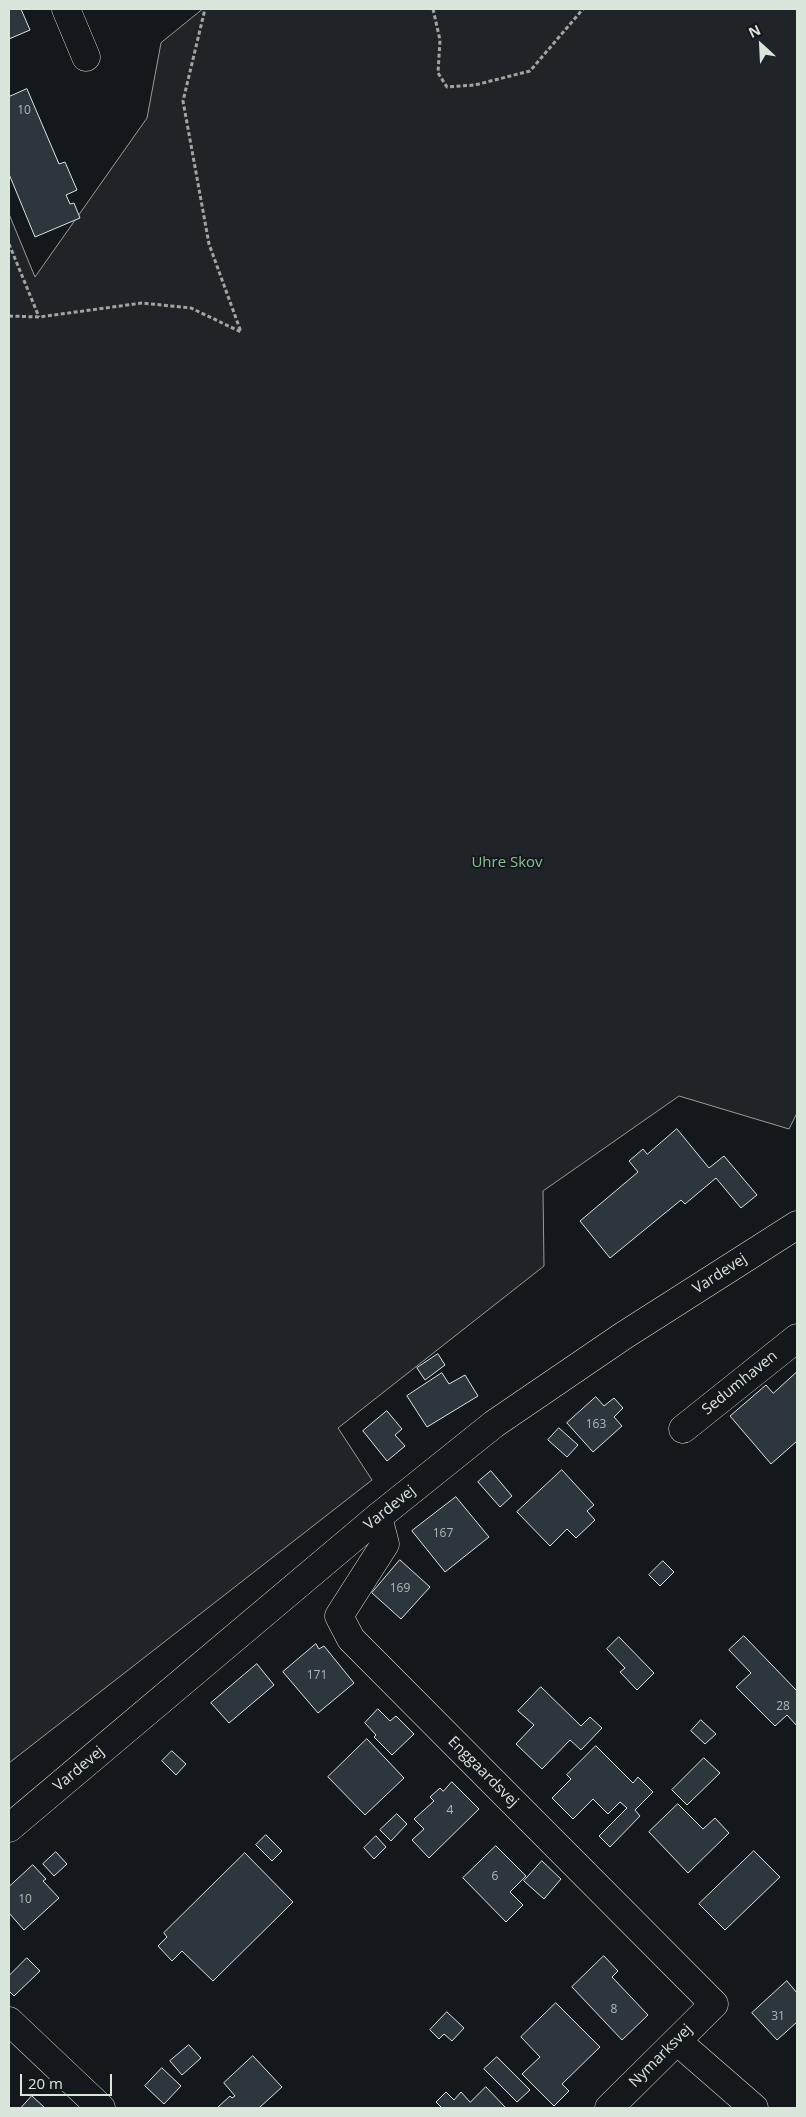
<!DOCTYPE html>
<style>
body{margin:0}
#map{position:relative;width:806px;height:2117px;overflow:hidden;background:#14181c;font-family:"Open Sans",sans-serif}
canvas{display:block}
.frame{position:absolute;inset:0;border:10px solid #d8e6dc;pointer-events:none}
.north{position:absolute;left:736px;top:20px;width:50px;height:50px;-webkit-text-stroke:4px #14181c;paint-order:stroke;rotate:335deg;font-size:14px;font-weight:700;line-height:20px;text-align:center;color:#d8e6dc}
.north::after{content:'';display:block;margin:auto;width:18px;height:22px;background:#d8e6dc;clip-path:polygon(50% 0,100% 100%,50% 72%,0 100%)}
.scale{position:absolute;left:20px;top:2074px;width:92px;height:22px;box-sizing:border-box;border:2px solid #d8e6dc;border-top:0;padding-left:6px;font-size:15px;line-height:18px;white-space:nowrap;color:#d8e6dc;-webkit-text-stroke:4px #14181c;paint-order:stroke}
</style>
<div id="map">
<canvas width="806" height="2117"></canvas>
<div class="frame"></div>
<div class="north">N</div>
<div class="scale">20 m</div>
</div>
<script>
const c = document.querySelector('canvas').getContext('2d');
c.lineJoin = 'round';
function fill(path, color) { c.fillStyle = color; c.fill(path, 'evenodd'); }
function strokePath(path, color, width, dash) { c.strokeStyle = color; c.lineWidth = width; c.lineCap = dash ? 'butt' : 'round'; c.setLineDash(dash || []); c.stroke(path); }
function label(font, color, halo, rows, align = 'center') {
  c.font = font + ' "Open Sans",sans-serif'; c.lineWidth = 4; c.setLineDash([]); c.textBaseline = 'middle'; c.strokeStyle = halo; c.fillStyle = color; for (const [text, x, y, turn = 0] of rows) {
    c.save(); c.translate(x, y); c.rotate((+turn || 0) * Math.PI / 180); c.textAlign = isNaN(turn) ? turn : align; if (halo) c.strokeText(text, 0, 0); c.fillText(text, 0, 0); c.restore();
  }
}
const green = new Path2D(`
 M203,9h594v1104l-8,16 -110,-33 -136,95 1,75 -206,162 34,52 -363,283v-1549l26,63 112,-159 14,-75z`);
const building = new Path2D(`
 M9,9h12l9,21 -21,9z
 M27,89l32,75 6,-2 12,28 -11,5 4,9 4,-1 6,15 -45,19 -26,-63v-77z
 M677,1129l32,39 15,-12 33,39 -16,13 -25,-30 -31,26 -4,-4 -71,58 -30,-37 58,-49 -9,-11 14,-12 4,5z
 M438,1354l7,11 -20,15 -8,-12z
 M797,1372v69l-26,23 -41,-48 36,-31 7,8z
 M442,1373l7,11 16,-9 13,21 -51,31 -20,-31z
 M596,1397l8,9 10,-8 9,10 -9,9 8,9 -29,26 -26,-29z
 M387,1411l15,18 -7,6 10,11 -18,15 -24,-30z
 M559,1428l19,17 -11,12 -19,-17z
 M562,1470l32,35 -7,6 8,9 -19,18 -9,-9 -17,17 -33,-34z
 M491,1471l21,25 -12,11 -22,-25z
 M456,1497l33,40 -44,35 -33,-41z
 M400,1560l30,27 -29,32 -29,-26z
 M663,1561l11,11 -14,14 -11,-11z
 M744,1636l53,55v35l-10,-11 -12,11 -39,-39 15,-14 -22,-23z
 M619,1637l35,36 -17,17 -17,-18 5,-4 -18,-19z
 M316,1644l3,5 5,-3 30,37 -36,30 -35,-41z
 M257,1664l17,21 -45,38 -18,-20z
 M541,1687l40,39 9,-9 12,11 -21,22 -11,-10 -28,29 -26,-25 18,-19 -16,-14z
 M378,1709l12,12 6,-5 18,18 -22,21 -18,-18 2,-2 -11,-12z
 M701,1720l15,14 -11,10 -14,-13z
 M367,1739l37,39 -39,37 -37,-38z
 M596,1746l37,37 5,-6 15,15 -18,18 5,6 -30,31 -11,-11 28,-28 -7,-6 -12,12 -15,-15 -20,20 -21,-21 19,-19 -4,-4z
 M172,1751l14,13 -10,11 -14,-14z
 M704,1758l16,15 -33,32 -15,-15z
 M452,1782l27,27 -50,49 -17,-18 12,-11 -10,-10 20,-18 -4,-4 10,-9 3,3z
 M678,1804l25,25 12,-11 14,15 -41,40 -39,-41z
 M397,1814l10,10 -16,17 -11,-11z
 M266,1835l16,16 -10,10 -16,-16z
 M376,1836l10,11 -12,12 -10,-11z
 M496,1846l30,30 -16,16 13,13 -17,17 -43,-44z
 M754,1851l26,26 -55,53 -26,-26z
 M56,1852l11,12 -13,12 -11,-12z
 M245,1853l48,49 -80,79 -31,-30 -10,10 -14,-15 9,-9 -3,-4z
 M542,1861l19,18 -17,20 -20,-18z
 M33,1865l13,14 -3,2 16,17 -35,32 -15,-17v-26z
 M604,1956l14,15 -6,6 36,38 -26,25 -50,-53z
 M27,1958l13,13 -26,25 -5,-5v-15z
 M787,1981l10,12v29l-20,18 -25,-27z
 M556,2003l44,44 -38,37 7,7 -15,15 -32,-32 18,-17 -19,-20z
 M447,2012l17,16 -12,13 -8,-7 -5,5 -9,-9z
 M189,2045l12,13 -19,17 -12,-14z
 M253,2056l29,31 -23,21h-42l13,-12 2,2 3,-2 -11,-13z
 M497,2057l33,33 -13,12 -33,-33z
 M162,2068l19,18 -17,18 -19,-18z
 M486,2087l20,21h-64l-6,-6 10,-10 8,8 7,-8 9,10z
 M32,2096l13,12h-24z`);
const path = new Path2D(`
 M433,9l7,31 -2,33 9,14 28,-2 55,-14 53,-62
 M9,244l30,73
 M9,316l30,1 103,-14 49,5 50,24 -32,-88 -26,-143 22,-92`);
const street = new Path2D(`
 M66,9l20,48
 M683,1429l114,-91
 M378,1517l7,27 -46,72 12,23 363,365 -105,104
 M9,2021l92,87
 M677,2041l77,67`);
const secondary = new Path2D(`
 M9,1828l369,-311 116,-93 129,-88 174,-111`);
const numberNames = [
 ["10",24,111],
 ["163",596,1425],
 ["167",443,1534],
 ["169",400,1589],
 ["171",317,1676],
 ["28",783,1707],
 ["4",450,1811],
 ["6",495,1877],
 ["10",25,1900],
 ["8",614,2010],
 ["31",778,2017]
];
const parkNames = [
 ["Uhre Skov",507,863]
];
const streetNames = [
 ["Vardevej",720,1274,-33],
 ["Sedumhaven",740,1383,-39],
 ["Vardevej",390,1508,-39],
 ["Vardevej",79,1769,-40],
 ["Enggaardsvej",483,1772,45],
 ["Nymarksvej",661,2056,-45]
];
fill(green, '#202428');
strokePath(green, '#939e99', 1);
fill(building, '#2c363c');
strokePath(building, '#d8e6dc', 1);
strokePath(street, '#d8e6dc', 29);
strokePath(secondary, '#d8e6dc', 29);
strokePath(path, '#9da8a2', 3, [4, 2.5]);
strokePath(street, '#14181c', 28);
strokePath(secondary, '#14181c', 28);
label('12px', '#adbab4', null, numberNames);
label('15px', '#8ac095', '#14181c', parkNames);
label('15px', '#d8e6dc', '#14181c', streetNames);
</script>
